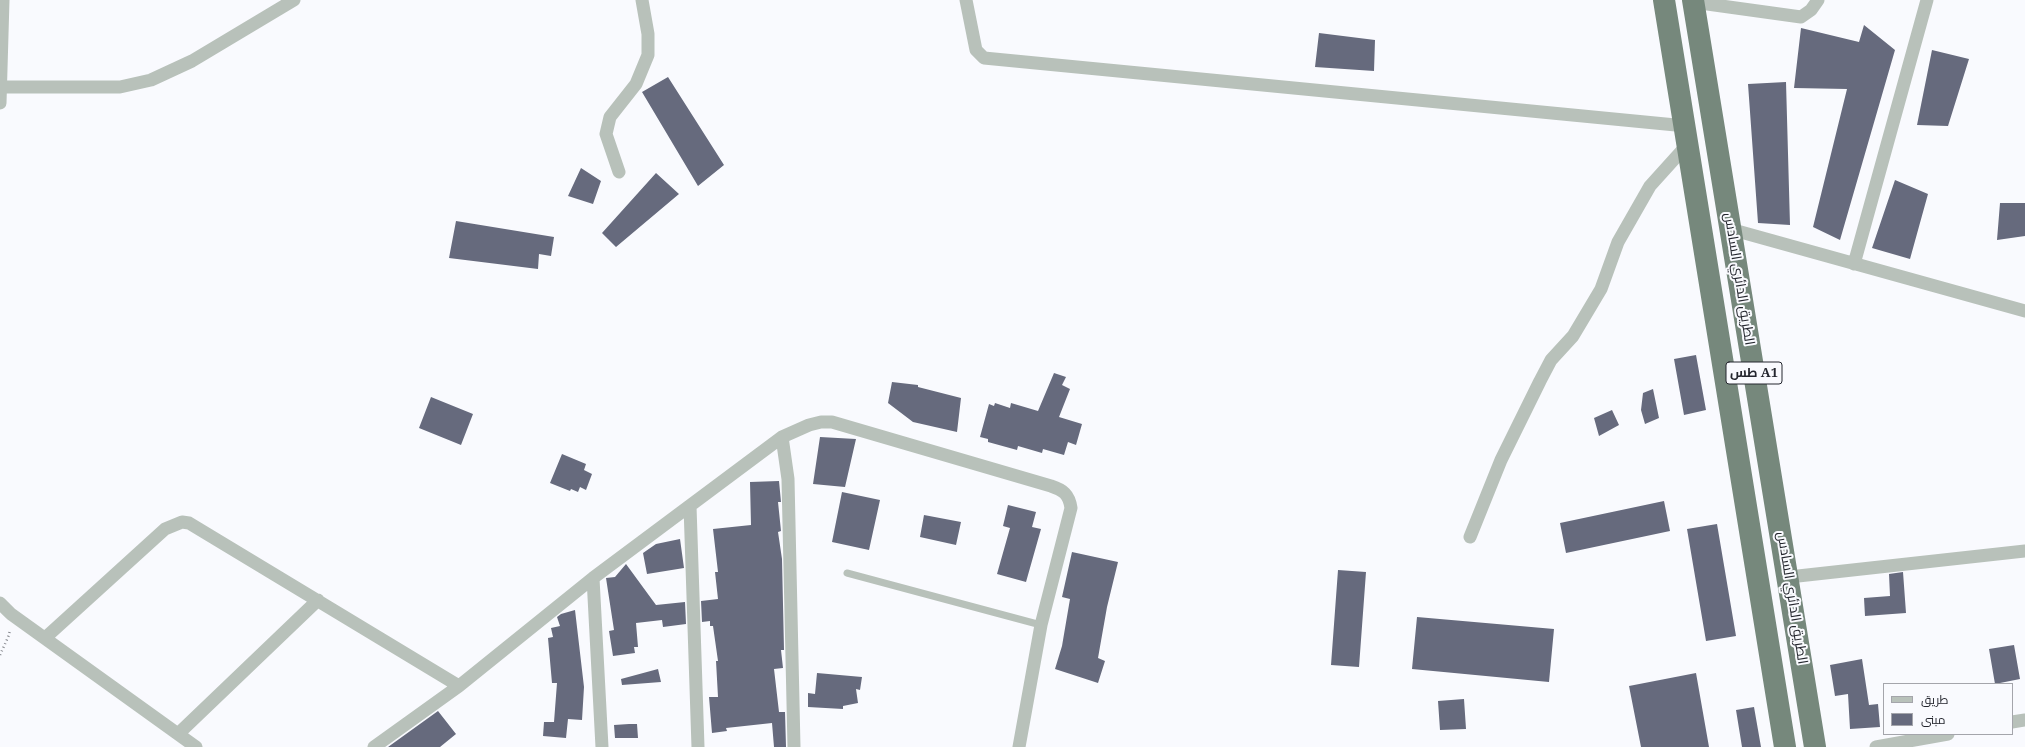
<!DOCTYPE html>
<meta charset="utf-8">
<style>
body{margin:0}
#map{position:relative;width:2025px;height:747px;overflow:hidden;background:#f9fafe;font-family:"Noto Serif",Cairo,serif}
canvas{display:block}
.legend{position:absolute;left:1883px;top:683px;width:130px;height:52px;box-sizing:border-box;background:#f9fafe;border:1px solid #a4a5ab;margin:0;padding:5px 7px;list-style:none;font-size:12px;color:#24262e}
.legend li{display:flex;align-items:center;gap:8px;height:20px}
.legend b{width:20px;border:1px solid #a4a5ab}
</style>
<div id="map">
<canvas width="2025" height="747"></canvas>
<ul class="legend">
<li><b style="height:5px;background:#b8c1ba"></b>طريق</li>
<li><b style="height:11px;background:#666a7d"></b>مبنى</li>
</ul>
</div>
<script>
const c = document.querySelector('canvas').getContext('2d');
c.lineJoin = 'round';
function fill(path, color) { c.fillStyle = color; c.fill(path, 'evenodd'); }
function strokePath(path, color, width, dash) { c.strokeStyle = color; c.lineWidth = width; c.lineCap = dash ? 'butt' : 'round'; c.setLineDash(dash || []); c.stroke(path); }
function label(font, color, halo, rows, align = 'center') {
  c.font = font + ' "Noto Serif",Cairo,serif'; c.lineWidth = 4; c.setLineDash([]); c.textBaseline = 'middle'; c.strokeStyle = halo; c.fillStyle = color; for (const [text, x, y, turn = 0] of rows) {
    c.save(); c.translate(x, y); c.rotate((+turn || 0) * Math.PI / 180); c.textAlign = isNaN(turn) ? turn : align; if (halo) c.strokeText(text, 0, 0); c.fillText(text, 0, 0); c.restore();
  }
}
const building = new Path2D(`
 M1864,25l31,25 -55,190 -27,-13 34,-138 -53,-1 7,-60 58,14z
 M1319,33l56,7 -1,31 -59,-4z
 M1932,50l37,9 -21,67 -31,-1z
 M668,77l56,88 -26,21 -56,-94z
 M1786,82l4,143 -32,-2 -10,-139z
 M581,168l20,13 -8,23 -25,-8z
 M656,173l23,21 -63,53 -14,-14z
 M1895,180l33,14 -18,65 -38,-11z
 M2000,203h25v33l-28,4z
 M456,221l98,16 -3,19 -12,-2 -1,15 -89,-11z
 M1696,355l10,55 -22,5 -10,-56z
 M1054,373l12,4 -4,8 8,4 -11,28 23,7 -6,21 -8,-3 -4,13 -21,-6 -1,4 -24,-7 -1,4 -29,-8v-3l-8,-2 9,-33 5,2 1,-3 15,5 1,-5 27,8z
 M892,382l26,3v2l43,11 -4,34 -44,-10 -25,-19z
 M1653,389l6,29 -14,6 -4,-14 2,-17z
 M431,397l42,17 -12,31 -42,-17z
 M1612,410l7,15 -20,11 -5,-18z
 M820,437l36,2 -11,48 -32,-3z
 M562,454l24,10 -2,6 8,4 -6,16 -6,-3 -2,5 -7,-3 -1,2 -20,-8z
 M779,481l2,21h-3l3,29 -3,1 4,27 2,91h-3l2,18 -9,1 5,43h6l1,35h-12l-2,-24 -46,5 1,3 -15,2 -3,-36h9l-2,-36h2l-5,-35h-3v-5l-8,1 -1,-21 17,-2 -3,-27h3l-5,-43 38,-4 -1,-43z
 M842,492l38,8 -11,50 -37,-8z
 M1664,501l6,30 -104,22 -6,-30z
 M1008,505l28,7 -4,15 9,2 -15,53 -29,-8 13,-46 -7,-2z
 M924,515l37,7 -5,23 -36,-8z
 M1717,524l19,112 -30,5 -19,-112z
 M680,539l4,29 -37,6 -4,-21 13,-9z
 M1072,552l46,10 -11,45 -9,51 7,3 -7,22 -43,-14 7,-23 8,-47 -8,-2z
 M626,564l30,41 29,-3 1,22 -23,3 -1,-7 -26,3 2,24h-4l1,6 -22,3 -4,-25 5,-1 -8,-52 9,-1z
 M1338,570l28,2 -7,95 -28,-2z
 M1903,572l3,41 -41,3 -1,-18 26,-2 -1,-22z
 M575,610l9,77 -2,33 -14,-1 -2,19 -23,-2 1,-14h10l3,-39h-5l-4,-45 5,-1 -2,-9 9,-2 -3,-9 4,-3z
 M1417,617l137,12 -5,53 -137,-13z
 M2014,645l6,34 -25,5 -6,-35z
 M1862,659l7,46 9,-1 2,23 -30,2 -2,-35 -13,2 -5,-31z
 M658,669l3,13 -39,3 -1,-6z
 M817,673l45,4 -2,13 -4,-1 2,14 -15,3v3l-35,-2v-14l7,1z
 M1696,673l13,74h-68l-12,-61z
 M1464,699l2,30 -26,1 -2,-29z
 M1754,707l7,40h-19l-6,-37z
 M438,711l18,23 -16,13h-52z
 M629,724h8l1,14h-23l-1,-13z`);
const path = new Path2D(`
 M0,655l9,-20 1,-6`);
const service = new Path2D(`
 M847,573l194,52`);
const minor = new Path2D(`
 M966,0l10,50 8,8 702,68
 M1693,2l108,15 10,-7 7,-10
 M1,87h119l31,-7 41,-19 102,-61
 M0,103l3,-103
 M619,172l-13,-38 4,-17 26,-33 12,-29v-21l-6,-34
 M1730,229l295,82
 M1854,264l73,-264
 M782,437l6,42 6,268
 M690,506l8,241
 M1470,537l31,-77 39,-79 11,-21 22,-24 28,-47 17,-47 32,-56 37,-41
 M1789,577l236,-26
 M593,578l9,169
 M0,603l11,11 185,133
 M45,638l120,-109 17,-7 7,1 270,163
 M2012,722l13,-2
 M178,734l140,-134
 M374,747l85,-61 134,-108 189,-141 27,-12 12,-3h11l219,64c12,4 18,8 20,22l-30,117 -22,122
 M1876,747l72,-13`);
const trunk = new Path2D(`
 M1664,0l121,747
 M1693,0l122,747`);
const shields = [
 [1754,373,56]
];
const shieldNames = [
 ["طس A1",1754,373]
];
const streetNames = [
 ["الطريق الدائري السادس",1739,279,81],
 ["الطريق الدائري السادس",1792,598,81]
];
fill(building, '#666a7d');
strokePath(path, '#86888e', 2.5, [1, 3]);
strokePath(service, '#b8c1ba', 7);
strokePath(minor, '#b8c1ba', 13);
strokePath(trunk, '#76887c', 22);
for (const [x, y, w] of shields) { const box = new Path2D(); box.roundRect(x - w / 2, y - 11, w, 22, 3); c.fillStyle = '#f9fafe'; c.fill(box); strokePath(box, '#24262e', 1); }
label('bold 13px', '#24262e', null, shieldNames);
label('14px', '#24262e', '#f9fafe', streetNames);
</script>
